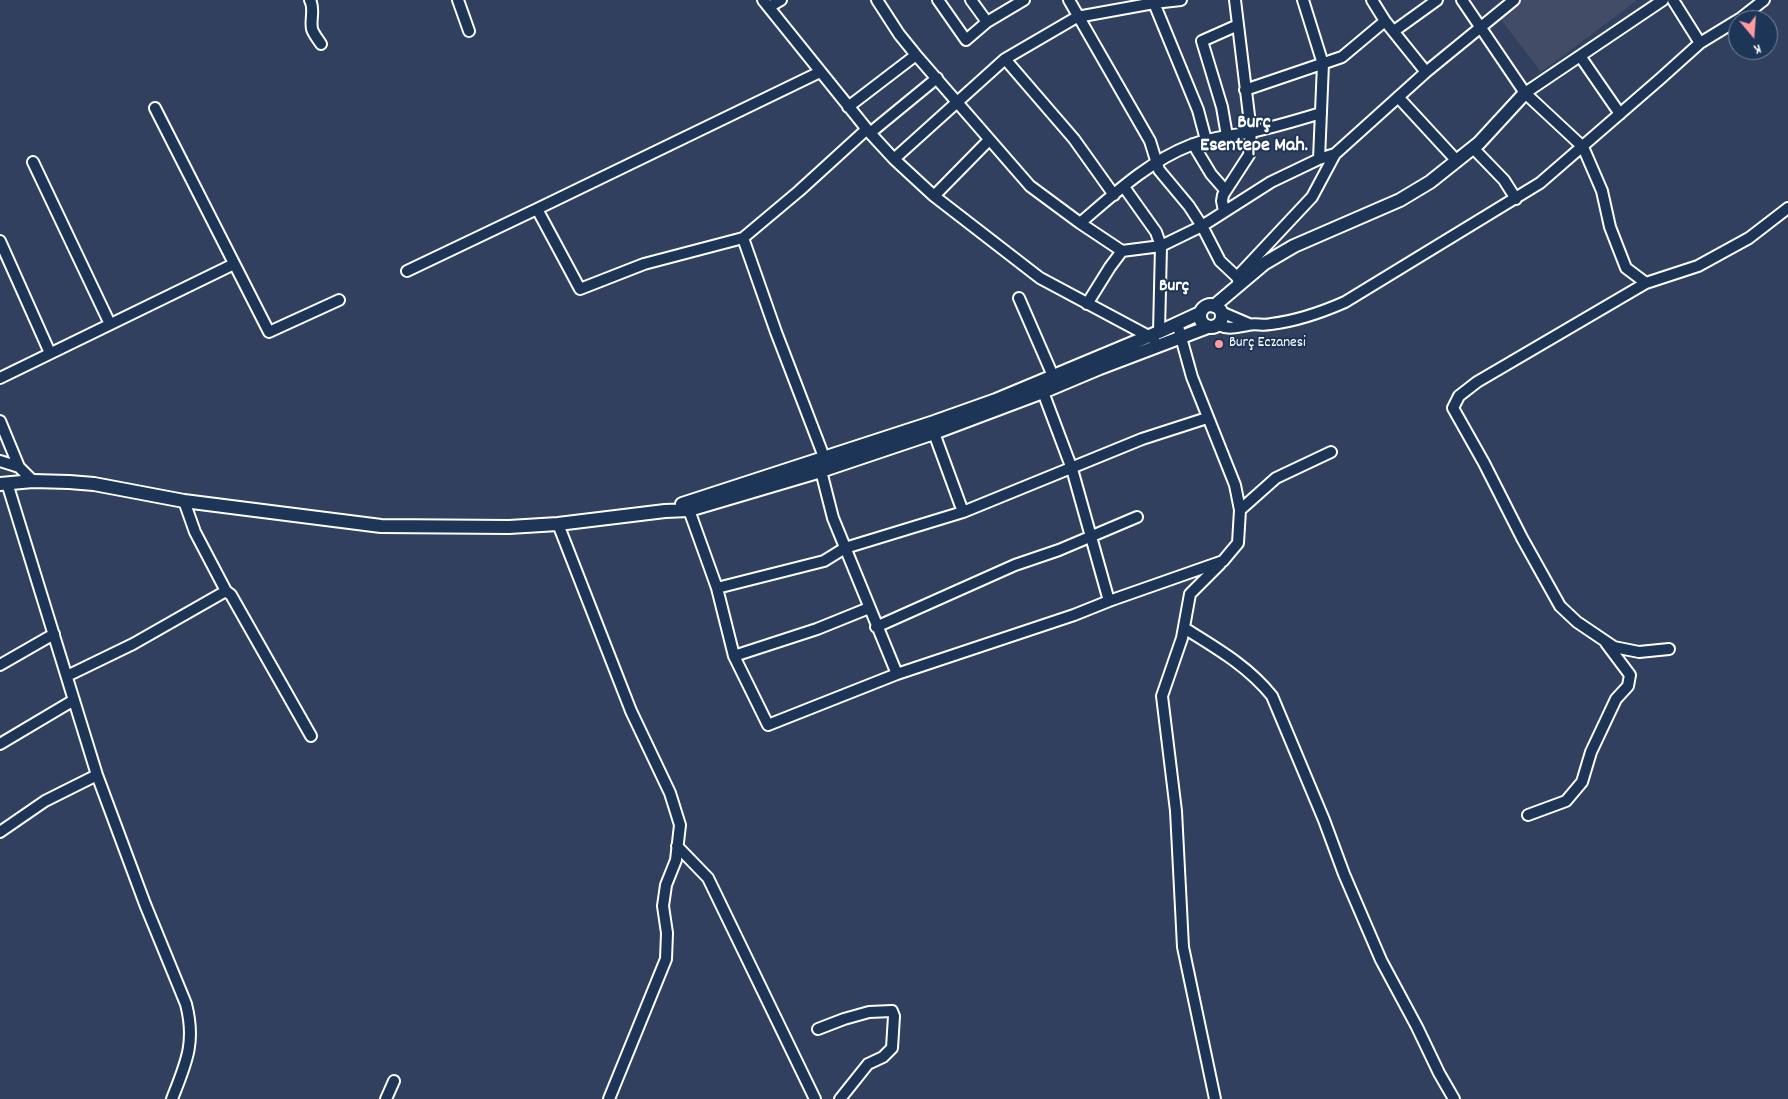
<!DOCTYPE html>
<meta charset="utf-8">
<style>
body{margin:0}
#map{position:relative;width:1788px;height:1099px;overflow:hidden;background:#31405f;font-family:Dekko,sans-serif}
canvas{display:block}
.north{position:absolute;left:1728px;top:10px;width:50px;height:50px;box-sizing:border-box;background:#1d3557;border:1px solid #77869a;border-radius:50%;rotate:162deg;font-size:14px;font-weight:700;line-height:20px;text-align:center;color:#fff}
.north::after{content:'';display:block;margin:auto;width:18px;height:22px;background:#ff9aa2;clip-path:polygon(50% 0,100% 100%,50% 72%,0 100%)}
</style>
<div id="map">
<canvas width="1788" height="1099"></canvas>
<div class="north">K</div>
</div>
<script>
const c = document.querySelector('canvas').getContext('2d');
c.lineJoin = 'round';
function fill(path, color) { c.fillStyle = color; c.fill(path, 'evenodd'); }
function strokePath(path, color, width, dash) { c.strokeStyle = color; c.lineWidth = width; c.lineCap = dash ? 'butt' : 'round'; c.setLineDash(dash || []); c.stroke(path); }
function label(font, color, halo, rows, align = 'center') {
  c.font = font + ' Dekko,sans-serif'; c.lineWidth = 4; c.setLineDash([]); c.textBaseline = 'middle'; c.strokeStyle = halo; c.fillStyle = color; for (const [text, x, y, turn = 0] of rows) {
    c.save(); c.translate(x, y); c.rotate((+turn || 0) * Math.PI / 180); c.textAlign = isNaN(turn) ? turn : align; if (halo) c.strokeText(text, 0, 0); c.fillText(text, 0, 0); c.restore();
  }
}
const built = new Path2D(`
 M1518,0h116l2,1 -95,71 -42,-55z`);
const minor = new Path2D(`
 M310,0c5,9 0,19 2,29 2,6 6,10 9,15
 M458,0l11,31
 M763,0l107,133 24,26 40,37 106,82 114,61
 M877,0l22,34 17,21 114,131 50,37 42,28
 M938,0l28,40 21,-18 37,-22
 M971,0l16,22
 M1069,0l81,141 9,29 30,36 13,20 18,35 17,16 2,6
 M1303,0l20,64 -4,95
 M1372,0l13,21 41,51
 M1462,0l63,93 58,54 19,44 8,36 16,41 20,15 52,-17 51,-28 39,-30
 M1673,0l27,43
 M1154,3l44,107 8,30
 M769,7l12,-7
 M1394,31l43,-31
 M1580,56l40,58
 M1005,59l69,80 40,56
 M1245,90l97,-33 43,-36
 M1525,93l138,-93
 M1398,97l59,64
 M848,107l68,-52
 M155,108l114,224 70,-32
 M870,133l67,-55
 M1227,136l-5,-29 -20,-66 36,-16
 M1193,144l18,30 14,16
 M1473,148l31,32 12,19
 M894,159l111,-100 72,-42 77,-14 27,-3
 M33,162l77,162
 M1124,187l32,45 5,14 -2,86
 M934,196l55,-56
 M537,209l283,-137
 M1224,211l-2,-10 1,-6 26,-40 2,-23 -16,-132
 M1080,223c34,-29 69,-62 111,-78 20,-8 40,-9 60,-13 24,-5 47,-12 70,-19
 M743,238l56,-47 68,-62
 M0,241l50,112
 M407,271l130,-62 43,80 64,-25 99,-26 33,94 48,125
 M1237,277l75,-80 23,-43
 M1646,283l-169,99 -18,14 -6,12 31,55 38,75 38,68 17,16 37,25 25,5 30,-3
 M1019,298l34,78
 M1087,304l23,-37 12,-16 39,-5 41,-20 69,-44 48,-23 16,-5 91,-82 88,-72
 M1221,312l28,12
 M1218,325c11,5 18,2 30,0 7,-2 15,1 23,-1 26,-3 49,-11 74,-22l195,-119 120,-104 40,-36 41,-25 23,-18
 M0,378l234,-114
 M1043,392l29,77 37,132
 M0,421l19,46
 M934,433l29,79
 M0,461l19,6 14,14
 M821,471l12,47 64,156
 M7,483l90,292 48,129 41,100c10,39 0,59 -14,95
 M184,501l11,31 31,59 5,4 80,141
 M689,510l28,78 17,68
 M1240,510l36,-32 55,-26
 M558,524l73,187 39,82 10,32 -4,35 -10,25 -3,21 4,27 -1,26 -57,140
 M717,588l107,-27 21,-13 118,-36 179,-73 65,-21
 M869,608l-52,21 -83,27 34,69 129,-51 177,-59 35,-14 114,-40 15,-18 2,-33 -5,-25 -43,-108 -15,-54
 M876,627l139,-62 44,-15 78,-33
 M1184,628c32,20 64,38 88,68l52,124 20,54 37,86 36,67 22,46 15,26
 M0,665l54,-31
 M67,676l66,-32 93,-53
 M0,744l74,-44
 M1528,815l38,-14 16,-19 9,-30 25,-53 12,-13 2,-11 -24,-32
 M0,832l45,-31 52,-26
 M677,846l31,32 107,221
 M818,1029l26,-10 25,-7 23,-1 2,5 -2,32 -9,9 -15,7 -28,35
 M386,1099l8,-18
 M1215,1099l-32,-152 -7,-136 -14,-115 20,-58 8,-44 30,-30`);
const major = new Path2D(`
 M1200 316a11 11 0 1 1 22 0a11 11 0 1 1-22 0Z
 M1214,306l51,-43 29,-17 106,-46 30,-18 49,-39 46,-50
 M0,484l33,-3 36,1 25,2 90,17 197,25 128,1 49,-3 107,-13 24,-1 132,-39 113,-38 109,-41 57,-24 108,-41
 M682,504l252,-82 62,-22 163,-68 41,-19`);
const markers = [
 [1219,344,5,"#ff9aa2"]
];
const poiNames = [
 ["Burç Eczanesi",1229,344]
];
const quarterNames = [
 ["Burç",1174,288]
];
const districtNames = [
 ["Burç",1254,124],
 ["Esentepe Mah.",1254,147]
];
fill(built, '#434c67');
strokePath(minor, '#fff', 14);
strokePath(major, '#fff', 16);
strokePath(minor, '#1d3557', 10);
strokePath(major, '#1d3557', 12);
for (const [x, y, r, color] of markers) { const dot = new Path2D(); dot.arc(x, y, r, 0, 2 * Math.PI); c.fillStyle = color; c.fill(dot); strokePath(dot, '#1d3557', 2); }
label('15px', '#fff', '#1d3557', poiNames, 'left');
label('bold 18px', '#fff', '#1d3557', quarterNames);
label('bold 20px', '#fff', '#1d3557', districtNames);
</script>
